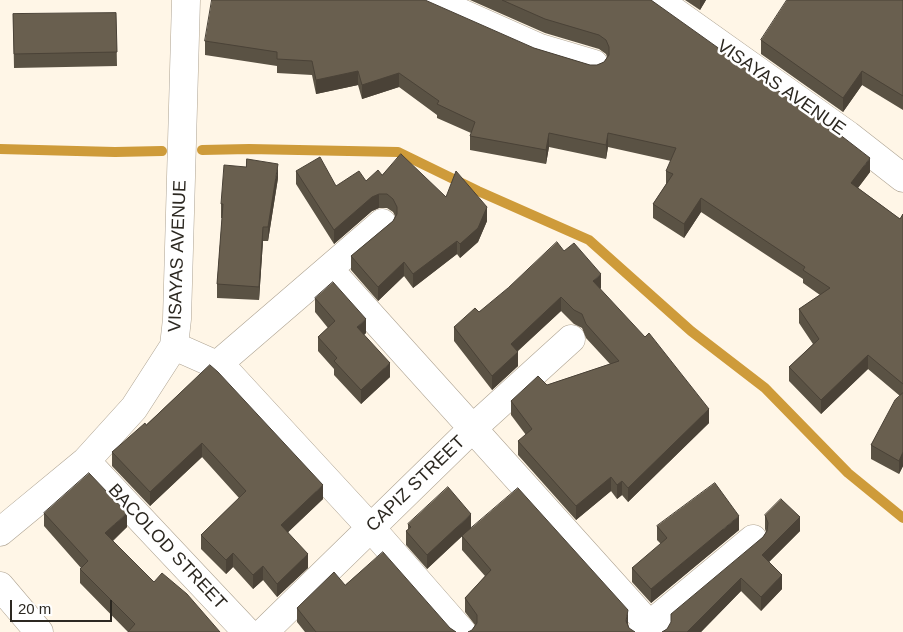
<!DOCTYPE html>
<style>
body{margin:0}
#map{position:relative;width:903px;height:632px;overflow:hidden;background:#fff6e7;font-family:Arial,sans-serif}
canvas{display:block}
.scale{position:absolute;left:10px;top:600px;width:102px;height:22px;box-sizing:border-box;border:2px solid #2c2821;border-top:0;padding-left:6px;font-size:15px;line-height:18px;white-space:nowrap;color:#2c2821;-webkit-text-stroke:4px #fff;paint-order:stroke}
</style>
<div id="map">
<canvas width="903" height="632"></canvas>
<div class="scale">20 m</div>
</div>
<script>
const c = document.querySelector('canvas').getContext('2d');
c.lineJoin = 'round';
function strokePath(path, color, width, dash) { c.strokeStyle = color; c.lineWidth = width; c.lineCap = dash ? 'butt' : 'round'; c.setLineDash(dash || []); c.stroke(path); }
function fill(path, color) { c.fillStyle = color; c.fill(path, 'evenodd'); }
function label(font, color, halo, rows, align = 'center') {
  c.font = font + ' Arial,sans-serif'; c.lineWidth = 5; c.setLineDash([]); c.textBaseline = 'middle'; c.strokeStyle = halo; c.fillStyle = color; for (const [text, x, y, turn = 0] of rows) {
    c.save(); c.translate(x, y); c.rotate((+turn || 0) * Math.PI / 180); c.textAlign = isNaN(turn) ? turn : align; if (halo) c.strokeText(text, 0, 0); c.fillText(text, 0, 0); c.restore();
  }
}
const stream = new Path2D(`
 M0,149l115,3 47,-1
 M202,150l47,-1 149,3 80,39 111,49 102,91 74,57 83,85 55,45`);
const minor = new Path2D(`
 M432,0l108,48 54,16
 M658,0l190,135 55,43
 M329,269l327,363
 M174,346l43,19 12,9 142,154 91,104
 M217,365l165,-142
 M86,461l161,171
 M0,532l86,-71 48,-53 40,-62 3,-27 9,-319
 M0,586l39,46
 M264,632l209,-204 98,-89
 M641,632l112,-93`);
const wall = new Path2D(`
 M470,0h181l219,172 -12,16 42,31 3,-5v252l-4,8 -28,-15v-14l29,-49 -32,-27 -47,45 -32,-33v-14l24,-23 -14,-21v-14l21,-14 -17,-12v-4l-102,-67 -17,26 -31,-20v-14l13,-20v-13l5,-10 -63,-14 -2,12 -57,-12 -3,17 -76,-14v-14l1,-3 -34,-15v-3l-38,-28 -37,12 -4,-14 -42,9 -4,-19 -35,-2v-7l-72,-11v-14l329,7 56,17h7l7,-3 3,-5 -1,-3 -7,-5 -54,-16z
 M685,0h21l-6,10z
 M903,0v110l-41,-25 -19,27 -82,-58v-14z
 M116,13l1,53 -103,2 -1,-54z
 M296,171l40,15 30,-5 16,-6 64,22 41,24 -9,21 -18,16 -3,-4 -44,34 -9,-12 -26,25 -27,-31v-14l42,-35 2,-5 -2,-4 -6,-4h-8l-7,3 -38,33 -38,-60z
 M278,178l-10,63h-5l-4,59 -42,-2v-14l5,-66h-1v-14z
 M564,251l37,37 -1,1 109,134 -81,79 -6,-7 -5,4 -6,-8 -35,29 -58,-65v-14l8,-6 -15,-20v-14l36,-16 63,-21 -24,-26 -4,-10 -8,-4 -13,-13 -43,40v15l-26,24 -38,-49v-14l25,-15z
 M315,298l51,35 -2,2 26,42 -29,27 -27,-29v-6l-16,-18v-14l10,-9 -13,-16z
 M210,365l113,134 -35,33 20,36 -31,29 -14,-17 -10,9 -20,-22 -7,7 -25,-25v-14l38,-37 -37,-41 -52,49 -38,-40v-14l34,-27z
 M44,513l83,14 -14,14 41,41 33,12 -59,38 -48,-49v-14l1,-1 -37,-42z
 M765,515l35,16 -31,31 13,27 -21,22 -20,-20 -40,41h-39l5,-3 96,-92 3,-5 -1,-3z
 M408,524l63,4 157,97 1,3 -157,2 3,-5 -10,-13v-14l20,-22 -23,-26v-14l-35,33 -21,-24v-14l2,-1z
 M657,526l82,4 -88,73 -19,-21v-14l29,-24 -4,-4z
 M345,585l105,43 6,4h-151l-8,-10v-14z`);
const shadedWall = new Path2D(`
 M700,0h6l-6,10z
 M358,71v14l-42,9v-14z
 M862,71v14l-19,27v-14z
 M399,73v14l-37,12v-14z
 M549,133v14l-3,17v-14z
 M608,133v14l-2,12v-14z
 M870,158v14l-19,25v-14z
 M278,164v14l-10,63v-14z
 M379,194v14l-7,3 -38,33v-14l38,-33z
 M701,198v14l-17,26v-14z
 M487,207v14l-9,21 -18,16v-14z
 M263,227v14l-4,59v-13z
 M457,241v13l-44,34v-14z
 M404,262v14l-26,25v-14z
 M601,274v14l-8,7v-14z
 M561,297v14l-50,46v-13z
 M366,319v14l-9,8v-14z
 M518,352v14l-26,24v-14z
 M868,355v14l-47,45v-14z
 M390,363v14l-29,27v-14z
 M709,409v14l-81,79v-14z
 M202,443v14l-52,49v-14z
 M903,452v14l-4,8v-13z
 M611,477v14l-35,29v-14z
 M622,481v14l-5,4v-14z
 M323,485v14l-42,40v-14z
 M127,513v14l-22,20v-14z
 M471,514v14l-44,41v-14z
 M739,516v14l-88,73v-14z
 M800,517v14l-38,38v-14z
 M233,553v14l-7,7v-14z
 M308,554v14l-31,29v-13z
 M263,566v14l-10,9v-14z
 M782,575v14l-21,22v-14z
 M741,578v13l-40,41h-14z
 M628,610v14l-2,8v-11z`);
const building = new Path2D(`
 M212,0h213l109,48 56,17h7l7,-3 5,-7v-8l-3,-7 -7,-5 -54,-16 -43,-19h149l188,134 31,24 -19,25 49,36 3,-5v170l-35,-29 -47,45 -32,-33 30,-28 -20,-30 31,-21 -27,-18 2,-3 -104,-69 -17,26 -31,-20 20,-30 -7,-3 10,-23 -68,-15 -2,12 -57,-12 -3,17 -76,-14 5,-14 -38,-18 2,-3 -40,-28 -37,12 -4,-14 -42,9 -4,-19 -35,-2v-7l-72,-11z
 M787,0h116v96l-41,-25 -19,27 -82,-58z
 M116,13l1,39 -103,2 -1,-40z
 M401,154l45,43 10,-26 31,36 -9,21 -18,16 -3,-3 -44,33 -9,-12 -26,25 -27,-31 42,-35 4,-7v-7l-4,-8 -6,-5h-8l-7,3 -38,33 -38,-59 24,-14 16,29 23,-15 7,10 12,-11 4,5z
 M247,159l31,5 -10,63h-5l-4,60 -42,-3 6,-80h-2l3,-39 22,2z
 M557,242l7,9 10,-8 27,31 -8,7 52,56 4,-4 60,76 -81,79 -6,-7 -5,4 -6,-8 -35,29 -58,-65 14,-12 -21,-28 27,-25 9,9 72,-24 -33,-37 -4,-10 -8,-4 -13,-13 -50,47 7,8 -26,24 -38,-49 21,-19 4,4 29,-24z
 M333,282l33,37 -9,8 33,36 -29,27 -27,-29 3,-3 -19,-21 17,-16 -20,-23z
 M210,365l8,7 105,113 -42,40 27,29 -31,30 -14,-18 -10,9 -20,-22 -7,7 -25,-25 45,-44 -44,-48 -52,49 -38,-40 33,-29 1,2z
 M903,393v59l-4,9 -28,-16 24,-45z
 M89,473l38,40 -22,20 49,49 8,-9 25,21 33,38h-92l7,-8 -55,-55 8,-8 -44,-48z
 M715,483l24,33 -88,73 -19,-21 35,-30 -10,-12z
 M448,487l23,27 -44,41 -21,-24 5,-4 -3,-3z
 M518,488l110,122 -2,11 3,7 6,4h-167l4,-2 5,-7v-8l-12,-17 26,-28 -29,-34z
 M781,499l19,18 -38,38 20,20 -21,22 -20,-19 -54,54h-25l5,-3 4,-7v-8l92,-77 4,-6 1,-8 -3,-8z
 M383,552l67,76 6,4h-140l-19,-24 37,-36 11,13z`);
const streetNames = [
 ["VISAYAS AVENUE",781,88,35],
 ["VISAYAS AVENUE",178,256,-88],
 ["CAPIZ STREET",416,484,-44],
 ["BACOLOD STREET",167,547,47]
];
strokePath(stream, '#ce9b3a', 10);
strokePath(minor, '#aea392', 29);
strokePath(minor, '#fff', 28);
fill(wall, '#5a5244');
fill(shadedWall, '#4a4237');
fill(building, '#695f4f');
strokePath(building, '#4a4237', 1);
label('18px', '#2c2821', '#fff', streetNames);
</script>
